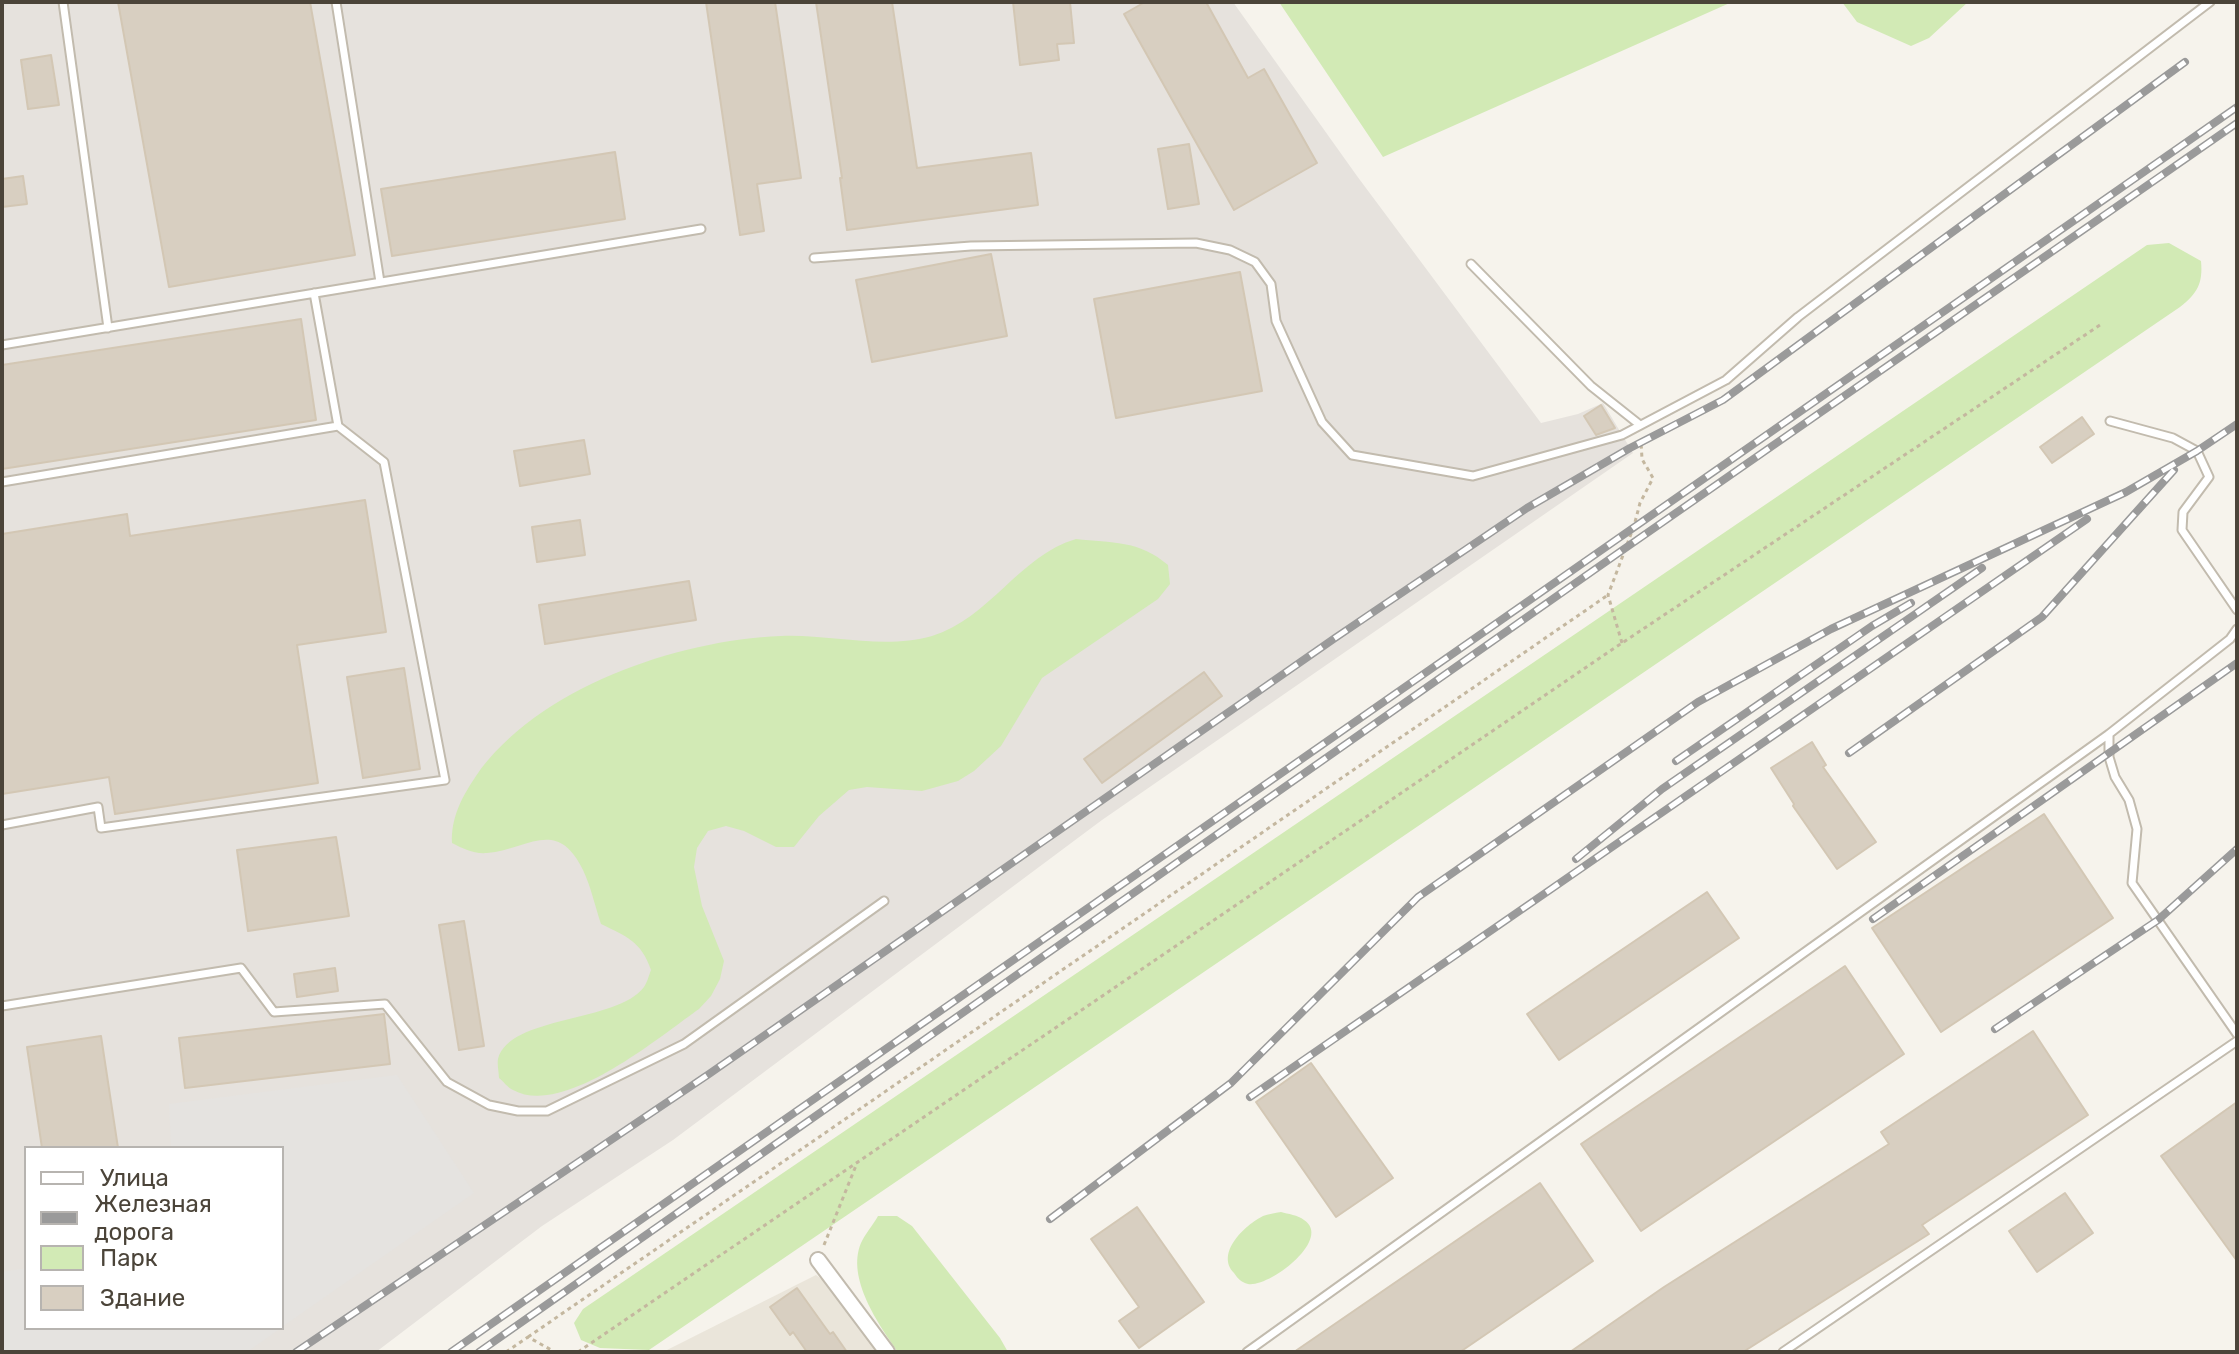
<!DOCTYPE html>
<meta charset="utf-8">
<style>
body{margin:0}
#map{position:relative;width:2239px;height:1354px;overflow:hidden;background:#f6f3ec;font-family:Rubik,sans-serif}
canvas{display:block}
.frame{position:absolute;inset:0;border:4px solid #4b4439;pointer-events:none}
.legend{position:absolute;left:24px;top:1146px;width:260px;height:184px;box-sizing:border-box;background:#fff;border:2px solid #b7b4b0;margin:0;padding:10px 14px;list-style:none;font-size:24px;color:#4b4439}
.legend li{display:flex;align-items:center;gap:16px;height:40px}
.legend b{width:40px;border:2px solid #b7b4b0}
</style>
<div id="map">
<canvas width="2239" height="1354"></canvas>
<div class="frame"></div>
<ul class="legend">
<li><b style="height:10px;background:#fff"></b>Улица</li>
<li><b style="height:10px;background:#9a9a9a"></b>Железная дорога</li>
<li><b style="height:22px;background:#d2eab5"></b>Парк</li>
<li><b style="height:22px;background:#d8cfc1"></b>Здание</li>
</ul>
</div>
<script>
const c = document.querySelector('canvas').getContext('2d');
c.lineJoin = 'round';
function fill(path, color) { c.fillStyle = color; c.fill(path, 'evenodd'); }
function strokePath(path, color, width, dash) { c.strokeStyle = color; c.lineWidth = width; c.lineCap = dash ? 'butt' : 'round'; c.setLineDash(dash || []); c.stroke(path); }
const residential = new Path2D(`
 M816,1275l30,21 37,56h-220z`);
const industrial = new Path2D(`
 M2,2h1231l124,174 184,247 37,-9 25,-11 30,50 -531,367 -429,320 -131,86 -166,126h-374zM26,1148h256v180h-256z`);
const green = new Path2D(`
 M1279,2h453l-349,155z
 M1842,2h126l-39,36 -18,8 -54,-24z
 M2169,243l32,18c2,22 -3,32 -21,46l-1531,1043 -49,-2 -19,-8 -7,-17 9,-14 1564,-1064z
 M1076,539c36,4 63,1 92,26l2,19 -12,15 -116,79 -41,68 -27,25 -16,10 -36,10 -55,-4 -18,3 -30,26 -25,31h-18l-32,-16 -18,-5 -18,5 -11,17 -3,19 8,39 22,55 -4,18 -9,17 -12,13c-40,28 -136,109 -186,81 -5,-2 -10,-9 -14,-12 0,-5 -2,-14 -1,-19 12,-44 119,-36 146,-72 3,-4 5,-12 7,-17 -10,-29 -24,-33 -50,-46 -6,-18 -10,-37 -18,-54 -26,-54 -56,-20 -96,-17 -14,1 -23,-4 -35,-10 -1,-26 10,-46 24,-67 61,-88 201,-136 305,-140 50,-2 102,14 151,0 57,-17 88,-81 144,-97z
 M1281,1212c7,2 17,3 23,8 29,19 -35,68 -56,64 -7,-2 -10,-5 -14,-11 -19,-20 11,-48 29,-57 5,-2 12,-3 18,-4z
 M878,1216h19l15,10 88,112 8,14h-110c-19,-27 -52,-74 -37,-109 4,-9 12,-18 17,-27z`);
const parking = new Path2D(`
 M397,1075l77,118 -192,134v-179h-111l-2,-44z
 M26,1268v60h255l-34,24h-245v-80z`);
const building = new Path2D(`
 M118,2h192l45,253 -186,32z
 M706,2h69l26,176 -44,6 7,47 -24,4z
 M816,2h76l25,166 114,-15 7,52 -191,25 -7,-52h2z
 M1013,2h57l4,41 -17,1 2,16 -39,5z
 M1145,2h61l42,76 16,-9 53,94 -83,47 -110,-196z
 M51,55l8,50 -31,4 -7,-49z
 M1189,144l10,60 -31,5 -10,-60z
 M615,152l10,67 -233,37 -11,-67z
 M23,176l4,28 -25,3v-28z
 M991,254l16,82 -135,26 -16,-82z
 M1240,272l22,119 -146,27 -22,-119z
 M301,319l15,101 -314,49v-104z
 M1601,405l14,23 -19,7 -12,-19z
 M2082,417l12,17 -42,29 -12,-16z
 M584,440l6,34 -70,12 -6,-35z
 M365,500l21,132 -89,13 21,138 -203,31 -6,-37 -107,17v-260l125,-20 3,22z
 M580,520l5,35 -48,7 -5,-35z
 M689,581l7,39 -151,24 -6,-39z
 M404,668l16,101 -57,9 -16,-101z
 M1204,672l18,24 -120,87 -18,-24z
 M1812,742l14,23 -3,2 53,75 -39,27 -44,-63 1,-2 -23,-36z
 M2044,814l69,104 -172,114 -69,-104z
 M336,837l13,79 -101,15 -11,-81z
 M1707,892l32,46 -180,122 -32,-46z
 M464,921l20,125 -25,4 -20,-125z
 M1845,966l59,88 -263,177 -60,-87z
 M335,968l3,23 -41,6 -3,-23z
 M384,1014l6,50 -205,24 -6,-50z
 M2033,1031l55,84 -166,110 7,9 -186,118h-173l94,-65 225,-143 -8,-12z
 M101,1036l17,112h-76l-15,-101z
 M1311,1063l82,115 -57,39 -80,-115z
 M2237,1102v159l-76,-105z
 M1540,1183l53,78 -133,91h-166z
 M2065,1193l28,40 -56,39 -28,-41z
 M1137,1207l67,95 -65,46 -20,-27 20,-14 -48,-68z
 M797,1288l33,46 3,-2 14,20h-40l-14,-20 -3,3 -20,-28z`);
const path = new Path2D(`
 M1622,643l-14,-48 26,-69 6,-23 13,-25 -11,-19 -1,-18
 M824,1245l33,-82
 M528,1337l1080,-742
 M506,1352l22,-15 27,15
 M578,1352l1044,-709 478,-318`);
const lane = new Path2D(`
 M63,2l45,326
 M336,2l44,280
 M814,258l157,-12 225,-3 34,7 25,12 16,22 5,37 46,101 30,33 121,21 149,-41 104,-55 72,-63 412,-315
 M1471,264l120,122 49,39
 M314,293l24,133
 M2,345l699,-116
 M2110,421l63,17 24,13 12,26 -26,35 -1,18 55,80
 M2,482l336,-56 46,36 61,318 -344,48 -3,-21 -96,18
 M2109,734v23l6,20 14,23 8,29 -5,54 105,151
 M2,1006l239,-38 33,44 111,-8 62,78 42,23 29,6h29l137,-67 200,-143
 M1247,1352l862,-618 121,-95 7,-10
 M1783,1352l454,-311`);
const street = new Path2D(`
 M818,1260l69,92`);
const rail = new Path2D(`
 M1849,753l193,-136 132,-147
 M1676,761l196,-135 39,-23
 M1576,859l86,-70 320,-221
 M1873,919l364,-256
 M1995,1029l163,-109 79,-71
 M1250,1097l837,-578
 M1050,1219l181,-136 187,-186 280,-195 133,-73 295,-137 71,-41 40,-27
 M296,1352l413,-278 626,-436 192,-130 103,-60 93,-48 462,-338
 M451,1352l1786,-1245
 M479,1352l1145,-803 613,-426`);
fill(residential, '#eae5da');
fill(industrial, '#e6e2dd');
fill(green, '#d2eab5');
fill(parking, '#e5e3e0');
fill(building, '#d8cfc1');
strokePath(building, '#d3c7b4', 2);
strokePath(lane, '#c2bbae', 11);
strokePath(street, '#c2bbae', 18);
strokePath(path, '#c4b79f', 3, [4, 4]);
strokePath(lane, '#fff', 7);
strokePath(street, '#fff', 14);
strokePath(rail, '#9a9a9a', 8);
strokePath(rail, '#fff', 5, [15]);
</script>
